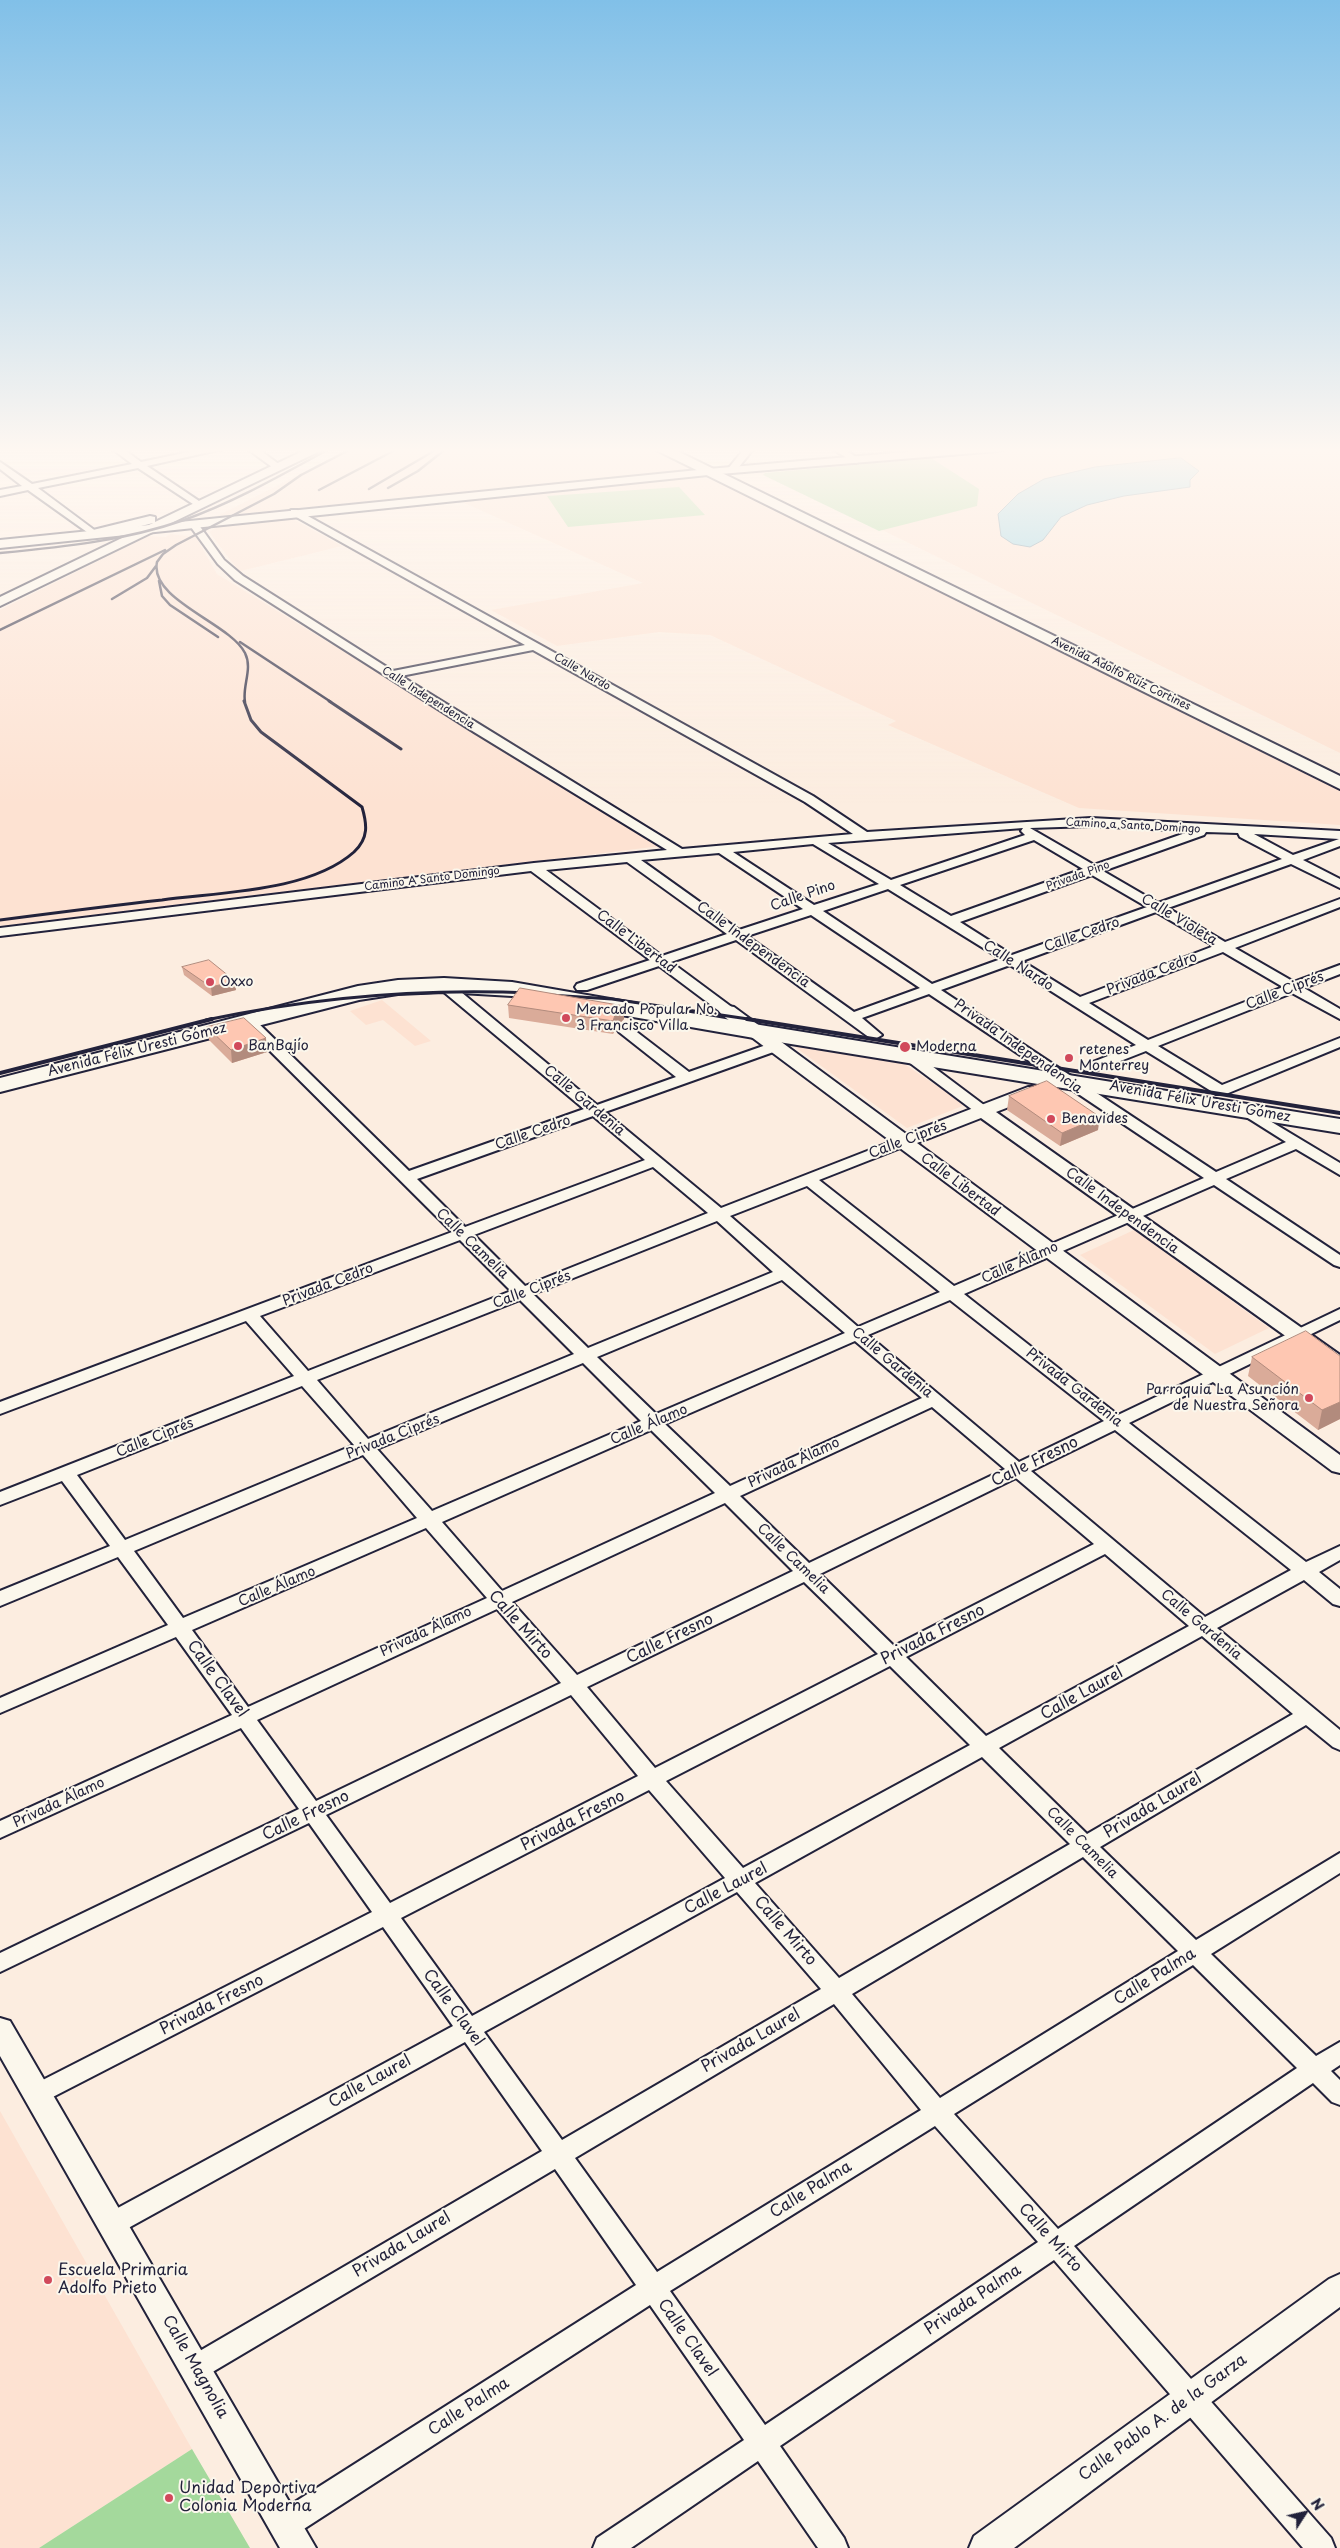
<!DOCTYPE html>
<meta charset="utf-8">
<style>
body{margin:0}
#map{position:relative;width:1340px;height:2548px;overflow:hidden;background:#fcede0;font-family:"Playpen Sans",sans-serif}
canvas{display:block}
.north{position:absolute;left:1280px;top:2488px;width:50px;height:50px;-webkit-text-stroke:4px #fbf7ec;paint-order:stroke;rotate:55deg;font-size:14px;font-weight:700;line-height:20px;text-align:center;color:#22223b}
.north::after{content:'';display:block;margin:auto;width:18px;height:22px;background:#22223b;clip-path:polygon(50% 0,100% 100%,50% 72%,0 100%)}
</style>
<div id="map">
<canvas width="1340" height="2548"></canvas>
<div class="north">N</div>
</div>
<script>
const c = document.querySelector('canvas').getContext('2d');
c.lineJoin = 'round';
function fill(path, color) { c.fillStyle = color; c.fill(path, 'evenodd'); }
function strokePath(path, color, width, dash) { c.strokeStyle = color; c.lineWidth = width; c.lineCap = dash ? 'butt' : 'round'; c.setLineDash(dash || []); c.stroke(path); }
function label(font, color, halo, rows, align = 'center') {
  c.font = font + ' "Playpen Sans",sans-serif'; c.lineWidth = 4; c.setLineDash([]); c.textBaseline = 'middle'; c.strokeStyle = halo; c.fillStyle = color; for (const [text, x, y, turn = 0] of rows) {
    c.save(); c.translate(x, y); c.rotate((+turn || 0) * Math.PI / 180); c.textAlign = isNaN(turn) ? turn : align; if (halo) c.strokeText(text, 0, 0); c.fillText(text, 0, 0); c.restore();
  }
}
const built = new Path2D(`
 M351,448h304l43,22 -481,46z
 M1047,448h293v305l-575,-280z
 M703,477l7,1 630,311v36l-261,-17 -191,-83 8,-4 -186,-86 -51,-3 -102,14 -66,-36 152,-27 -190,-85z
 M289,517l53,29 -101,25 -3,-1 -29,-38 12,-8z
 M170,534l26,3 21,37 444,272 -661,80v-316l148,-74 18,1z
 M382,1000l49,41 -16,5 -32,-26 -17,5 -16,-14z
 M788,1042l112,19 65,44 -58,23z
 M1134,1230l135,98 -54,26 -135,-99z
 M0,2111l192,338 -153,99h-39z`);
const green = new Path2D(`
 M931,458l48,31 -2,17 -98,25 -116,-56 2,-2z
 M679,487l26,28 -137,12 -21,-31z
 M192,2449l58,99h-211z`);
const water = new Path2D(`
 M1181,458l18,13 -9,9v7l-66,9 -37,9 -26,12 -18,23 -13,7 -17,-3 -12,-8 -3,-22 20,-20 26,-15 51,-12z`);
const minor = new Path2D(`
 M111,448h11l19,14 67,-14h19l-80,18 52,35 2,2 -5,3 -58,-38 -100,20 59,44 2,2 -5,3 -66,-47 -28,6v-6l22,-4 -22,-17v-7l32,22 100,-20z
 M246,448h11l23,17 -8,2z
 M745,448h9l-19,24h-6l-2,-2z
 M831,448h11l20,13 -7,2z
 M291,510h6l516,286 54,36 224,-14 249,13v15l-37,14 37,19v9l-49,-24 -123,44 57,34 115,-43v8l-105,41 59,34 46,-17v9l-36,14 36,21v10l-48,-26 -134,53 64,39 118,-47v9l-114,47h-10l-70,-43 -51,20h-10l-2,-3 2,-3 51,-20 -126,-80 -69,25 275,182 70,-30 -46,-29 -2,-3 2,-3 5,-1 95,57v12l-44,-26 -70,30 114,76v12l-6,-2 -120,-80 -250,109 154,121 222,-106v11l-211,103 177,139 34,-16v14l-21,12 21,17v17l-7,-2 -29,-24 -87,48 123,102v20l-7,-3 -27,-22 -206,122 96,93 144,-87v20l-129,81 105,102 24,-14v23l-9,6 9,9v25l-8,-3 -19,-19 -239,163 257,292 4,10h-32l-249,-288 -274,186 64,92 4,10h-30l-60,-87 -127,87h-38l4,-10 147,-98 -94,-135 -354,229 -10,4 -10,-4 -4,-10 4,-10 360,-229 -81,-116 -351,208 -9,4 -9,-4 -4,-9 4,-9 356,-208 -77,-109 -344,190 -9,3 -9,-3 -3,-8 3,-8 350,-190 -70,-99 -338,174 -8,3 -8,-3 -4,-7 4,-7 343,-175 -63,-89 -309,149v-19l299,-144 -58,-81 -241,110v-17l232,-106 -56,-78 -176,76v-15l168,-73 -50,-68 -118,49v-15l110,-45 -48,-65 -62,24v-13l294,-116 -48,-55 -246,93v-12l452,-170 -209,-208 -2,-3 2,-3h10l156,153 175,-62 -145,-121 -2,-3 2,-3h10l148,123 79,-28 -57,-45 -2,-3 2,-3h10l60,46 80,-28h10l2,3 -2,3 -174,62 116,96 177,-69h10l3,3 -3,3 -89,35 135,106 250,-108 -275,-184 -67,24 20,17 -7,4 -5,-1 -134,-98 -65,22 62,46 2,3 -2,3h-10l-64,-48 -72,24h-10l-2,-3 2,-3 73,-24 -119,-89 -531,65v-8l534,-65 133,-13 -193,-118 -239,-152 -17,-16 -30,-41 8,-2 28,39 19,16 150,95 132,-26 -234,-131zM533,650l272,152 48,32 -171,15 -281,-173zM1091,826l100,5 -97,34 -64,-37zM1023,828l-2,3 4,4 -134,45 -63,-37zM1206,832l32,1 2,4 42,22 -124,44 -55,-32 101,-36zM1254,834l85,5 -46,16zM1034,840l49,29 -132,47 -51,-31zM813,844l66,40 -65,21 -81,-53zM719,853l84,56 -64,21 -98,-70zM627,862l100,72 -65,22 -116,-86zM1092,875l55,32 -135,48 -52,-33zM888,889l113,70 -69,25 -109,-73zM1156,912l58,34 -134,51 -58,-36zM811,915l109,73 -66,24 -107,-76zM1223,952l60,35 -135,53 -59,-37zM593,1116l52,44 -180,67 -48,-48zM653,1167l55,46 -183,73 -51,-51zM807,1186l133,106 -82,35 -128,-111zM717,1221l56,51 -185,76 -55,-54zM460,1240l51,51 -203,80 -48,-55zM782,1280l63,53 -189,81 -59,-57zM520,1300l54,54 -206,85 -51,-59zM950,1300l154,121 -85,41 -151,-127zM855,1341l67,57 -192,88 -65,-62zM583,1363l58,58 -209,90 -55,-62zM302,1386l52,59 -229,95 -48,-65zM932,1407l73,62 -196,94 -69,-67zM651,1430l64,63 -213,98 -60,-69zM1115,1430l176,140 -86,47 -174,-146zM363,1455l54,63 -234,100 -49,-67zM1016,1478l78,66 -200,102 -74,-72zM725,1503l68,68 -216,104 -65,-73zM426,1528l61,70 -239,109 -56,-77zM1105,1554l84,72 -203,110 -80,-79zM804,1582l74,72 -223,114 -68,-81zM497,1609l64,74 -245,118 -59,-81zM1202,1636l91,78 -206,120 -88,-86zM890,1666l80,79 -227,123 -77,-87zM571,1695l67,81 -248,127 -64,-88zM982,1757l88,87 -231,134 -84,-95zM649,1790l76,88 -253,138 -71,-98zM1083,1857l95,94 -238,147 -88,-104zM737,1892l84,97 -259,151 -78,-108zM1193,1965l104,103 -239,161 -104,-115zM834,2004l87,106 -264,162 -82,-114zM935,2126l103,116 -273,183 -95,-134z
 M907,1050l5,1 76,57 2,3 -2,3h-10l-76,-57 -2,-3z`);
const tertiary = new Path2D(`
 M953,448h50l-5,3 -290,24 -708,73v-8l708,-71z
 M728,1006l6,1 172,127 122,-47h12l3,4 -3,4 -44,17 344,243v17l-7,-2 -352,-252 -64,25 423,312v18l-8,-2 -610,-456 -3,-4 3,-4z
 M0,2018l10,3 306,527h-36l-280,-492z
 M1340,2274v33l-326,241h-45l5,-12 355,-257z`);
const secondary = new Path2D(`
 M309,448h17l-326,158v-9l153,-74 -59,15 -5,-1 -2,-3 2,-3 61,-15 5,1v5z`);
const primary = new Path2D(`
 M652,448h19l669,328v13z
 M444,978l68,4 242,42 586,95v14l-586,-95 -242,-42 -68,-4 -46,2 -39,6 -359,92v-14l358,-92 40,-6z`);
const railFar2 = new Path2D(`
 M388,488l30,-17 29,-23
 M369,489l70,-41
 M319,490l80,-42
 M0,553c62,-6 124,-12 184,-33 51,-18 99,-46 147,-72
 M159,581l3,15 8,9 48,32
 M112,599l35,-21 9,-12
 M0,630l165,-80
 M240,642l91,60
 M245,702c-3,-16 8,-33 0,-49 -15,-30 -96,-53 -88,-91l6,-8 13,-9 98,-51 27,-19 52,-27`);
const railFar1 = new Path2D(`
 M329,701l72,48
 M0,920c54,-7 108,-14 162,-20 58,-8 147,-8 192,-48 15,-14 13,-28 8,-45l-101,-75 -10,-12 -7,-19
 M549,995l63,4 143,21
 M206,1020c108,-23 216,-32 326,-27`);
const rail = new Path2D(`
 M747,1019l593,94
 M0,1073l212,-54`);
const wall = new Path2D(`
 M182,967l54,23 -24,6 -28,-21z
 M508,1005l116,1v13l-9,9 -2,6 -104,-16z
 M207,1027l60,25 -35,11 -23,-23z
 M1009,1096l89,34 -38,16 -53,-36z
 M1340,1356v63l-22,11 -70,-54 4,-19z`);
const shadedWall = new Path2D(`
 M235,981l1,9 -24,6 -1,-9z
 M624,1006v13l-9,9 -2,6v-13l2,-6z
 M266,1038l1,14 -35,11 -1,-13z
 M1100,1117l-2,13 -38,16 2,-13z
 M1340,1402v17l-22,11 4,-20z`);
const building = new Path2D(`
 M209,960l26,21 -24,6 -29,-20z
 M520,988l104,18 -9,9 -2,6 -105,-16z
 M244,1018l22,20 -35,12 -24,-23z
 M1047,1081l53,36 -38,16 -53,-37z
 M1306,1331l34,25v46l-18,8 -70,-53z`);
const markers = [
 [210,982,5,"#d1495b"],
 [566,1018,5,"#d1495b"],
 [238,1046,5,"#d1495b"],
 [905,1047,6,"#d1495b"],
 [1069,1058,5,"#d1495b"],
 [1051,1119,5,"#d1495b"],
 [1309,1398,5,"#d1495b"],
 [48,2280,5,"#d1495b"],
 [169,2498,5,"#d1495b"]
];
const farStreetnames = [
 ["Calle Nardo",582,672,30],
 ["Avenida Adolfo Ruíz Cortines",1121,674,26],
 ["Calle Independencia",428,698,32],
 ["Camino a Santo Domingo",1133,826,3],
 ["Privada Pino",1078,876,-20],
 ["Camino A Santo Domingo",432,879,-7]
];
const streetNames = [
 ["Calle Pino",803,896,-19],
 ["Calle Violeta",1179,920,31],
 ["Calle Cedro",1082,935,-19],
 ["Calle Libertad",636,942,37],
 ["Calle Independencia",753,945,36],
 ["Calle Nardo",1018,966,33],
 ["Privada Cedro",1152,974,-21],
 ["Calle Ciprés",1285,991,-21],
 ["Privada Independencia",1018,1047,35],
 ["Avenida Félix Uresti Gómez",137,1050,-14],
 ["Calle Gardenia",584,1101,40],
 ["Avenida Félix Uresti Gómez",1200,1102,10],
 ["Calle Cedro",533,1133,-19],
 ["Calle Ciprés",908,1140,-21],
 ["Calle Libertad",960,1185,37],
 ["Calle Independencia",1122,1211,36],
 ["Calle Camelia",472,1244,44],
 ["Calle Álamo",1020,1263,-24],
 ["Privada Cedro",328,1285,-21],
 ["Calle Ciprés",532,1290,-21],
 ["Calle Gardenia",892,1363,40],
 ["Privada Gardenia",1074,1388,38],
 ["Calle Álamo",649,1425,-23],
 ["Privada Ciprés",393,1437,-22],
 ["Calle Ciprés",155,1438,-22],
 ["Privada Álamo",794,1463,-25],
 ["Calle Camelia",793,1559,44],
 ["Calle Álamo",277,1587,-23],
 ["Calle Gardenia",1201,1625,40],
 ["Privada Álamo",426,1632,-25],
 ["Privada Álamo",59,1803,-25],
 ["Calle Camelia",1082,1843,45]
];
const poiNames = [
 ["Oxxo",220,982],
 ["Mercado Popular No.",576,1010],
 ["3 Francisco Villa",576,1026],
 ["BanBajío",248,1046],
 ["Moderna",916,1047],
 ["retenes",1079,1050],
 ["Monterrey",1079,1066],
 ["Benavides",1061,1119],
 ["Parroquia La Asunción",1299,1390,"right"],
 ["de Nuestra Señora",1299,1406,"right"]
];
const nearStreetnames = [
 ["Calle Fresno",1035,1462,-26],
 ["Calle Mirto",520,1625,48],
 ["Privada Fresno",933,1635,-27],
 ["Calle Fresno",670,1639,-26],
 ["Calle Clavel",217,1679,54],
 ["Calle Laurel",1082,1694,-29],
 ["Privada Laurel",1153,1806,-31],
 ["Calle Fresno",306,1816,-26],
 ["Privada Fresno",573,1821,-27],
 ["Calle Laurel",726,1889,-28],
 ["Calle Mirto",785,1931,49],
 ["Calle Palma",1155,1977,-32],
 ["Privada Fresno",212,2005,-27],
 ["Calle Clavel",453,2008,54],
 ["Privada Laurel",751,2041,-30],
 ["Calle Laurel",370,2082,-29],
 ["Calle Palma",811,2190,-32],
 ["Calle Mirto",1050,2238,48],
 ["Privada Laurel",402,2245,-31],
 ["Privada Palma",973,2300,-34],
 ["Calle Clavel",687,2338,55],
 ["Calle Magnolia",195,2367,60],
 ["Calle Palma",469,2407,-33],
 ["Calle Pablo A. de la Garza",1163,2418,-36]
];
const nearPoinames = [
 ["Escuela Primaria",58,2271],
 ["Adolfo Prieto",58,2289],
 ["Unidad Deportiva",179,2489],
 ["Colonia Moderna",179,2507]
];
fill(built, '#fde2d2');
fill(green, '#a4d99c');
fill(water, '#87d1e8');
strokePath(water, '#5f8ba3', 1);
strokePath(minor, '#22223b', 4);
strokePath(tertiary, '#22223b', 4);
strokePath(secondary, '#22223b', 4);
strokePath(primary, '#22223b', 4);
fill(minor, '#fbf7ec');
fill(tertiary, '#fbf7ec');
fill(secondary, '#fbf7ec');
fill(primary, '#fbf7ec');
strokePath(railFar2, '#22223b', 2.5);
strokePath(railFar1, '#22223b', 3);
strokePath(rail, '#22223b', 4);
fill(wall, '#daab99');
fill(shadedWall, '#b28b7d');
fill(building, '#fec7b2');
strokePath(building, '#b28b7d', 1);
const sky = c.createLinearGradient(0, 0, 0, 805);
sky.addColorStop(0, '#81c0e8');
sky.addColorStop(0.56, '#fef7f1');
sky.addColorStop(1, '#fef7f100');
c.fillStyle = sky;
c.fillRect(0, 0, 1340, 805);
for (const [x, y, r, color] of markers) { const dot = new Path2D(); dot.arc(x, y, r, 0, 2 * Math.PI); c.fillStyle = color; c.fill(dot); strokePath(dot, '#fbf7ec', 2); }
label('11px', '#22223b', '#fbf7ec', farStreetnames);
label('14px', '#22223b', '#fbf7ec', streetNames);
label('14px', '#22223b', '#fbf7ec', poiNames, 'left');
label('16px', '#22223b', '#fbf7ec', nearStreetnames);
label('16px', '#22223b', '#fbf7ec', nearPoinames, 'left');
</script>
